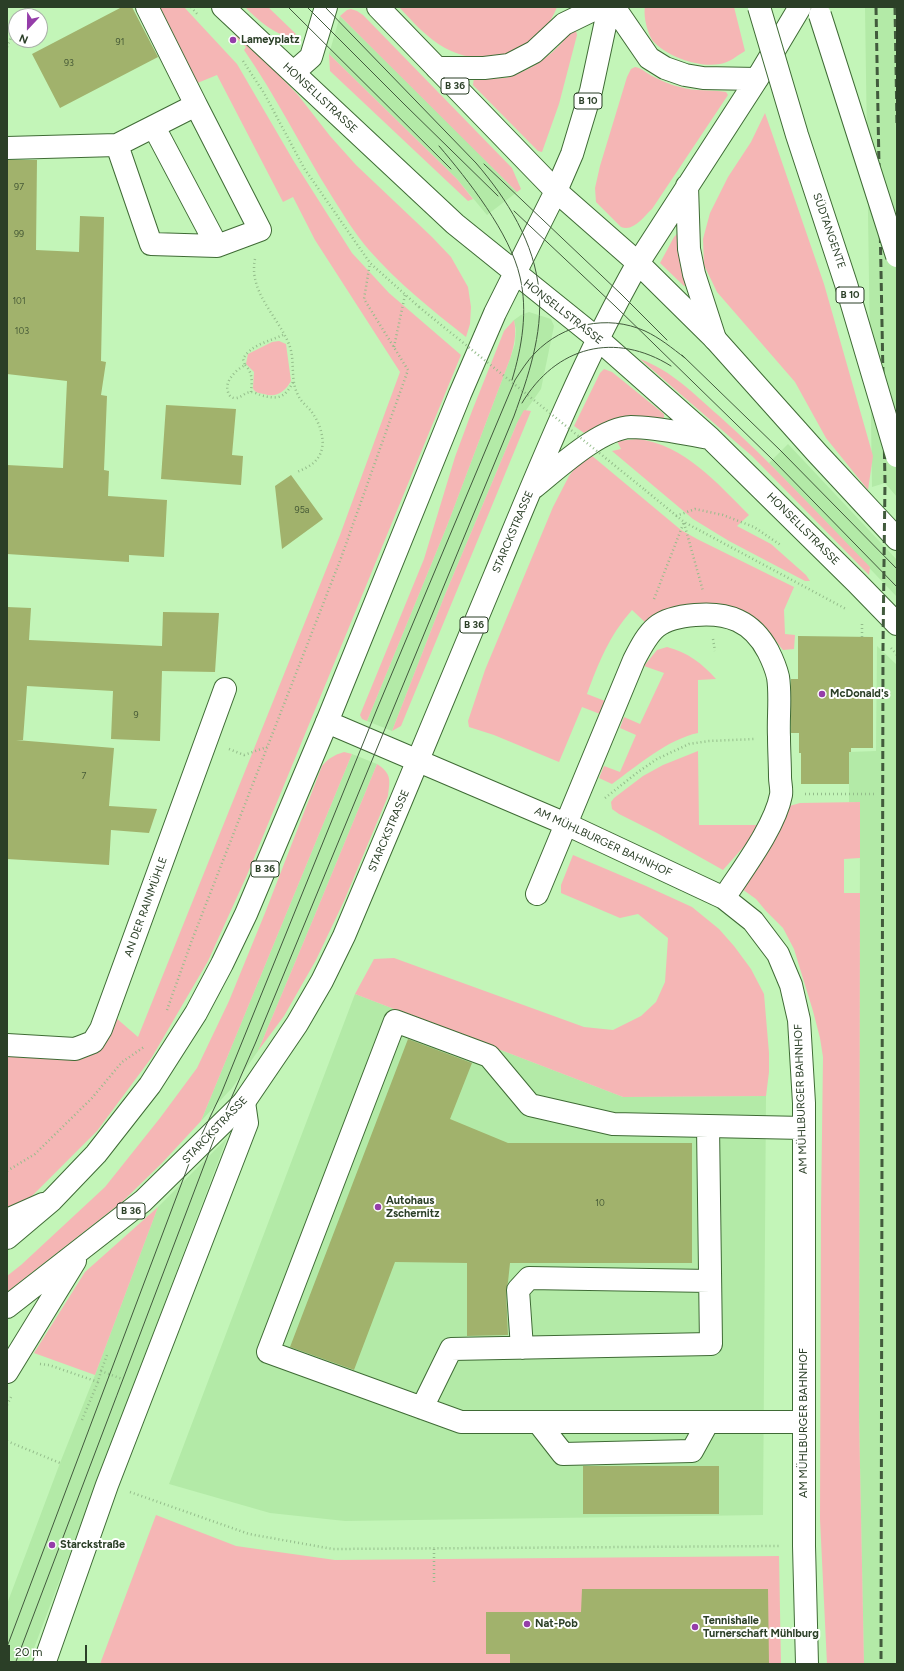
<!DOCTYPE html>
<meta charset="utf-8">
<style>
body{margin:0}
#map{position:relative;width:904px;height:1671px;overflow:hidden;background:#c3f5b8;font-family:Figtree,sans-serif}
canvas{display:block}
.frame{position:absolute;inset:0;border:8px solid #2b3f27;pointer-events:none}
.north{position:absolute;left:8px;top:8px;width:40px;height:40px;box-sizing:border-box;background:#fff;border:1px solid #aab2a9;border-radius:50%;rotate:202deg;font-size:11px;font-weight:700;line-height:16px;text-align:center;color:#2b3f27}
.north::after{content:'';display:block;margin:auto;width:14px;height:18px;background:#953da9;clip-path:polygon(50% 0,100% 100%,50% 72%,0 100%)}
.scale{position:absolute;left:8px;top:1645px;width:79px;height:18px;box-sizing:border-box;border:2px solid #2b3f27;border-top:0;padding-left:5px;font-size:12px;line-height:14px;white-space:nowrap;color:#2b3f27;-webkit-text-stroke:3px #fff;paint-order:stroke}
</style>
<div id="map">
<canvas width="904" height="1671"></canvas>
<div class="frame"></div>
<div class="north">N</div>
<div class="scale">20 m</div>
</div>
<script>
const c = document.querySelector('canvas').getContext('2d');
c.lineJoin = 'round';
function fill(path, color) { c.fillStyle = color; c.fill(path, 'evenodd'); }
function strokePath(path, color, width, dash) { c.strokeStyle = color; c.lineWidth = width; c.lineCap = dash ? 'butt' : 'round'; c.setLineDash(dash || []); c.stroke(path); }
function label(font, color, halo, rows, align = 'center') {
  c.font = font + ' Figtree,sans-serif'; c.lineWidth = 4; c.setLineDash([]); c.textBaseline = 'middle'; c.strokeStyle = halo; c.fillStyle = color; for (const [text, x, y, turn = 0] of rows) {
    c.save(); c.translate(x, y); c.rotate((+turn || 0) * Math.PI / 180); c.textAlign = isNaN(turn) ? turn : align; if (halo) c.strokeText(text, 0, 0); c.fillText(text, 0, 0); c.restore();
  }
}
const built = new Path2D(`
 M865,7h32v490l-12,-14 -13,4z
 M340,16l122,120 55,56 -30,23 -30,-36 -128,-125z
 M529,312l22,7 3,7 -13,63 -24,34 -73,174 -52,134 -25,-10 80,-195 63,-167 5,-15 1,-14 -2,-10 7,-5z
 M788,444l109,116v37l-128,-134z
 M877,646l20,19v999h-33l-5,-247 1,-614 -11,-1v-50l27,-1z
 M352,754l25,10 -63,153 -56,134 -26,37 -31,33z
 M355,994l268,103 143,-1 -3,419 -418,6 -75,-8 -101,-29z
 M227,1138l-199,526h-21v-60l53,-141 35,-88 63,-168z`);
const green = new Path2D(`
 M157,7h27l53,57 56,96 59,93 37,40 72,62 -214,520 -39,86 -56,96 -55,74 -68,68 -22,12v-158l45,3 63,-39 23,20 202,-502 60,-163 -85,-132 -22,-43 -10,5 -66,-127 -22,9z
 M245,7h23l28,27 -4,3c-18,-2 -35,-18 -47,-30z
 M399,7h158c-17,45 -70,64 -112,41 -18,-10 -32,-26 -46,-41z
 M645,7h89l11,44c-7,4 -16,12 -25,13 -20,4 -52,-7 -66,-22 -6,-6 -11,-26 -9,-35z
 M351,9l6,2 6,4 149,153 9,21 -4,3 -177,-176 7,-6z
 M571,31h5l1,4 -18,69 -17,48 -4,-1 -65,-66 1,-8c11,0 25,3 35,0 25,-8 48,-25 62,-46z
 M235,33l36,34 27,28 32,41 26,29 76,72 19,20 17,30 3,20 -1,17 -4,13c-34,-27 -68,-54 -97,-87 -14,-16 -26,-36 -38,-55 -30,-48 -55,-99 -87,-145l2,-3 -10,-9z
 M329,54l128,125 16,20 -5,2 -138,-130z
 M635,67c7,1 12,7 19,10 8,4 17,8 26,10 16,5 31,2 46,5l2,3 -76,114c-8,7 -18,23 -31,18l-25,-25 -1,-14 5,-22 27,-89 4,-8z
 M765,113l59,171 49,172 -5,34 -42,-52 -31,-56 -78,-90 -13,-27 -1,-26 7,-26 18,-36 23,-35z
 M678,233l9,52 -3,1 -24,-23 14,-26z
 M514,320c3,14 0,26 -4,39l-63,167 -80,195 -5,-2 -2,-4 64,-156 31,-102 17,-46 32,-80z
 M279,341l7,3 5,37c-6,11 -15,17 -27,13 -5,-1 -9,-1 -11,-6l1,-16 -8,-8 2,-10 24,-12z
 M640,359c32,12 53,34 78,56 54,48 102,101 152,152l-1,8 -117,-119z
 M604,369l8,3 52,42v5l-52,1 -14,6 -14,7 -10,-7 26,-53z
 M524,410l7,1 -130,315 -9,5 52,-134 73,-174z
 M638,439c47,6 80,45 111,76l-12,11 34,18 35,31 4,6h-5l-76,-40 -36,-22 -81,-68 9,-2 -4,-8z
 M591,455l90,75 16,9 97,48 -10,23 1,24 10,1 -1,14 -11,1c-5,-6 -10,-14 -16,-19 -47,-42 -68,-30 -120,-7l-15,-14c-23,26 -33,52 -45,84l18,7 -5,13 -18,-7 -23,55 -65,-27 -25,-8 -1,-6 17,-51 68,-163 16,-31 6,-8z
 M667,647c20,5 36,17 49,32l-18,1v53c-30,6 -61,33 -86,51l-13,-6 5,-12 16,6 16,-37 -16,-7 4,-11 16,7 24,-51 -20,-7 13,-16z
 M698,751l1,74h64l-40,45 -66,-37 -38,-19 -7,-5 -1,-7 3,-4 29,-22 20,-11z
 M344,752l8,2 -151,367 -39,42 -40,39 -115,90v-16l14,-11 84,-78 55,-69 37,-50 32,-67 36,-88 57,-147c7,-8 12,-11 22,-14z
 M377,764c15,10 13,16 11,32l-44,105 -28,59 -32,56 -26,35 56,-134z
 M860,802v56l-16,1v34h16l-1,524 5,247h-37l-7,-145 1,-310 2,-152 -3,-19 -7,-27 -19,-62 -11,-21 -17,-17 -10,-12 -14,-10 44,-82 14,-4z
 M573,855l73,31 46,21 27,22 15,17 17,23 13,25 5,59v19l-3,24 -143,1 -268,-103 19,-35 20,-1 190,69 29,3 28,-14 15,-14 9,-20 3,-44 -30,-24 -18,4 -59,-25v-8z
 M158,1207l-63,168 -61,-22 51,-81z
 M156,1515l80,31 99,14 444,-4 2,108h-681z`);
const building = new Path2D(`
 M122,7h10l26,50 -98,51 -28,-54z
 M7,160h30l-1,90 43,2 1,-36 24,1 -3,144 5,1 -5,33 6,1 -3,74 5,1 -1,25 59,4 -3,57 -35,-2v7l-122,-8v-89l56,3 4,-87 -60,-7z
 M166,405l70,4 -4,46 11,1 -2,29 -80,-6z
 M291,475l32,44 -41,30 -7,-63z
 M7,607l24,1 -2,32 133,6 1,-34 56,1 -4,59 -53,-1 -2,70 -49,-2 2,-48 -86,-5 -4,54h-7l98,8 -5,58 48,3 -8,24 -38,-3 -2,35 -102,-6z
 M798,636l75,1v111h-22v4h-2v32h-48v-31h-2v-20h-8v-54h7z
 M408,1039l64,24 -22,56 58,24h184v120h-182l-2,19 -2,9 2,44 -41,1v-73l-72,-1 -41,108 -64,-23z
 M583,1466h136v48h-136z
 M582,1589h186l1,75h-259v-10h-24v-42h95z`);
const path = new Path2D(`
 M191,7l8,9
 M21,16l6,-9
 M7,47l9,-21
 M243,61l21,32 40,75 66,95 49,44
 M255,259c-7,34 25,59 35,88 5,15 0,33 8,48 3,7 9,11 13,16 10,13 17,35 6,48 -4,6 -13,10 -20,13
 M283,335c-13,6 -33,10 -40,24l2,6c-9,5 -21,16 -17,27 1,3 2,5 6,6 6,1 11,-6 17,-6 3,0 7,2 9,3 18,5 25,3 33,-13
 M394,347l11,-52
 M245,365c8,8 7,16 6,27
 M645,490l39,32 162,87
 M676,516l19,-7 28,6 31,12 28,19
 M684,523l19,68
 M654,599l30,-77
 M862,637v-13
 M713,639l2,12
 M891,648l6,7
 M229,749l15,6 23,-8
 M805,794h71
 M605,798l33,-26 19,-13 32,-15 20,-3 46,-2
 M167,1010l25,-70 149,-382 67,-188 -44,-71 6,-36
 M7,1171l28,-17 57,-56 30,-36 22,-15
 M40,1364l9,1 49,17 3,-11 21,8
 M101,1371l6,-16
 M7,1405l4,-8
 M82,1420l16,-38
 M7,1441l53,22
 M130,1492l119,42 84,15 447,-3
 M434,1549v33`);
const minor = new Path2D(`
 M147,7l49,98
 M294,72l17,-15 15,-50
 M117,145l34,99 66,2
 M7,148l110,-3 79,-40 64,125 -43,16 -63,-119
 M327,722l239,102 158,74 29,23 25,33 13,31 8,35 5,83v443l3,118
 M537,894l97,-234c16,-31 23,-42 61,-45 33,-3 57,6 73,36 4,8 8,17 10,26 3,18 0,41 1,60 0,13 1,27 1,40 0,6 2,12 1,18 -6,32 -39,75 -57,103
 M7,1045l68,4 18,-7 8,-13 124,-340
 M804,1128l-191,-4 -83,-19 -41,-49 -94,-35 -127,331 193,70h343
 M7,1220l36,-16
 M522,1348l-4,-58 11,-12 181,3
 M422,1408l29,-59 260,-5 -3,-218
 M538,1422l25,32 129,-3 16,-29
 M44,1664l63,-179 140,-362 -3,-21`);
const major = new Path2D(`
 M223,7l232,217 144,116 111,98 147,145 40,41
 M378,7l178,184 82,72 77,76 102,114 80,86
 M533,488c24,-19 67,-60 98,-61 26,0 53,7 79,11
 M7,1238l45,-38 44,-46 54,-69 46,-72 26,-49 24,-50 81,-192 133,-328 35,-81 61,-122
 M7,1307l136,-106 101,-99 53,-78 25,-43 22,-45c51,-120 101,-241 151,-361 44,-106 87,-213 143,-312
 M7,1372l68,-111`);
const highway = new Path2D(`
 M614,7l35,51 16,10 20,7 18,3 54,1
 M437,68h47l25,-3 25,-13 30,-28 35,-17
 M687,186l2,63 5,25 21,65
 M556,191l16,-37 19,-63 18,-84
 M638,263l119,-184 43,-72`);
const tram = new Path2D(`
 M288,7l163,162
 M307,7l97,97 94,92
 M439,146c29,34 71,87 81,131 8,34 2,70 -8,103
 M484,164l137,130 46,46
 M514,211l101,95 158,154 124,127
 M682,355l99,96 116,118
 M522,403c34,-57 93,-72 149,-37
 M7,1647l186,-494 28,-59 156,-385 138,-329c6,-9 12,-19 20,-27 28,-29 72,-39 110,-22 15,7 27,17 40,27
 M15,1664l204,-538 36,-82 259,-628c14,-39 29,-82 25,-124 -4,-49 -32,-93 -63,-129l-151,-156`);
const rail = new Path2D(`
 M876,7l9,475 -2,165 -2,1017
 M895,7l2,118`);
const pathBridge = new Path2D(`
 M419,307l226,183`);
const highwayBridge = new Path2D(`
 M759,7l38,128 49,149 51,172
 M820,15l77,241`);
const markers = [
 [233,40,4,"#953da9"],
 [822,694,4,"#953da9"],
 [378,1207,4,"#953da9"],
 [52,1545,4,"#953da9"],
 [527,1624,4,"#953da9"],
 [695,1627,4,"#953da9"]
];
const numberNames = [
 ["91",120,42],
 ["93",69,63],
 ["97",19,187],
 ["99",19,234],
 ["101",19,301],
 ["103",22,331],
 ["95a",302,510],
 ["9",136,715],
 ["7",84,776],
 ["10",600,1203]
];
const shields = [
 [455,86,28],
 [588,101,28],
 [850,295,28],
 [474,625,28],
 [265,869,28],
 [131,1211,28]
];
const shieldNames = [
 ["B 36",455,86],
 ["B 10",588,101],
 ["B 10",850,295],
 ["B 36",474,625],
 ["B 36",265,869],
 ["B 36",131,1211]
];
const poiNames = [
 ["Lameyplatz",241,40],
 ["McDonald's",830,694],
 ["Autohaus",386,1201],
 ["Zschernitz",386,1214],
 ["Starckstraße",60,1545],
 ["Tennishalle",703,1621],
 ["Turnerschaft Mühlburg",703,1634],
 ["Nat-Pob",535,1624]
];
const streetNames = [
 ["HONSELLSTRASSE",320,98,43],
 ["SÜDTANGENTE",829,231,71],
 ["HONSELLSTRASSE",563,312,38],
 ["HONSELLSTRASSE",803,529,45],
 ["STARCKSTRASSE",513,532,-67],
 ["STARCKSTRASSE",389,831,-67],
 ["AM MÜHLBURGER BAHNHOF",603,842,25],
 ["AN DER RAINMÜHLE",146,907,-70],
 ["AM MÜHLBURGER BAHNHOF",801,1099,-92],
 ["STARCKSTRASSE",215,1130,-46],
 ["AM MÜHLBURGER BAHNHOF",804,1423,-90]
];
fill(built, '#b3eaa7');
fill(green, '#f5b6b5');
fill(building, '#a1b26c');
strokePath(minor, '#3f6b35', 24);
strokePath(major, '#3f6b35', 24);
strokePath(highway, '#3f6b35', 24);
strokePath(path, '#94bd8b', 2.5, [1, 3]);
strokePath(minor, '#fff', 22);
strokePath(major, '#fff', 22);
strokePath(highway, '#fff', 22);
strokePath(tram, '#425b3d', 1);
strokePath(rail, '#425b3d', 3, [8, 4]);
strokePath(highwayBridge, '#3f6b35', 24, []);
strokePath(pathBridge, '#94bd8b', 2.5, [1, 3]);
strokePath(highwayBridge, '#fff', 22);
for (const [x, y, r, color] of markers) { const dot = new Path2D(); dot.arc(x, y, r, 0, 2 * Math.PI); c.fillStyle = color; c.fill(dot); strokePath(dot, '#fff', 1.5); }
label('9px', '#485c38', null, numberNames);
for (const [x, y, w] of shields) { const box = new Path2D(); box.roundRect(x - w / 2, y - 8, w, 16, 3); c.fillStyle = '#fff'; c.fill(box); strokePath(box, '#2b3f27', 1); }
label('bold 10px', '#2b3f27', null, shieldNames);
label('bold 11px', '#2b3f27', '#fff', poiNames, 'left');
label('11px', '#2b3f27', '#fff', streetNames);
</script>
